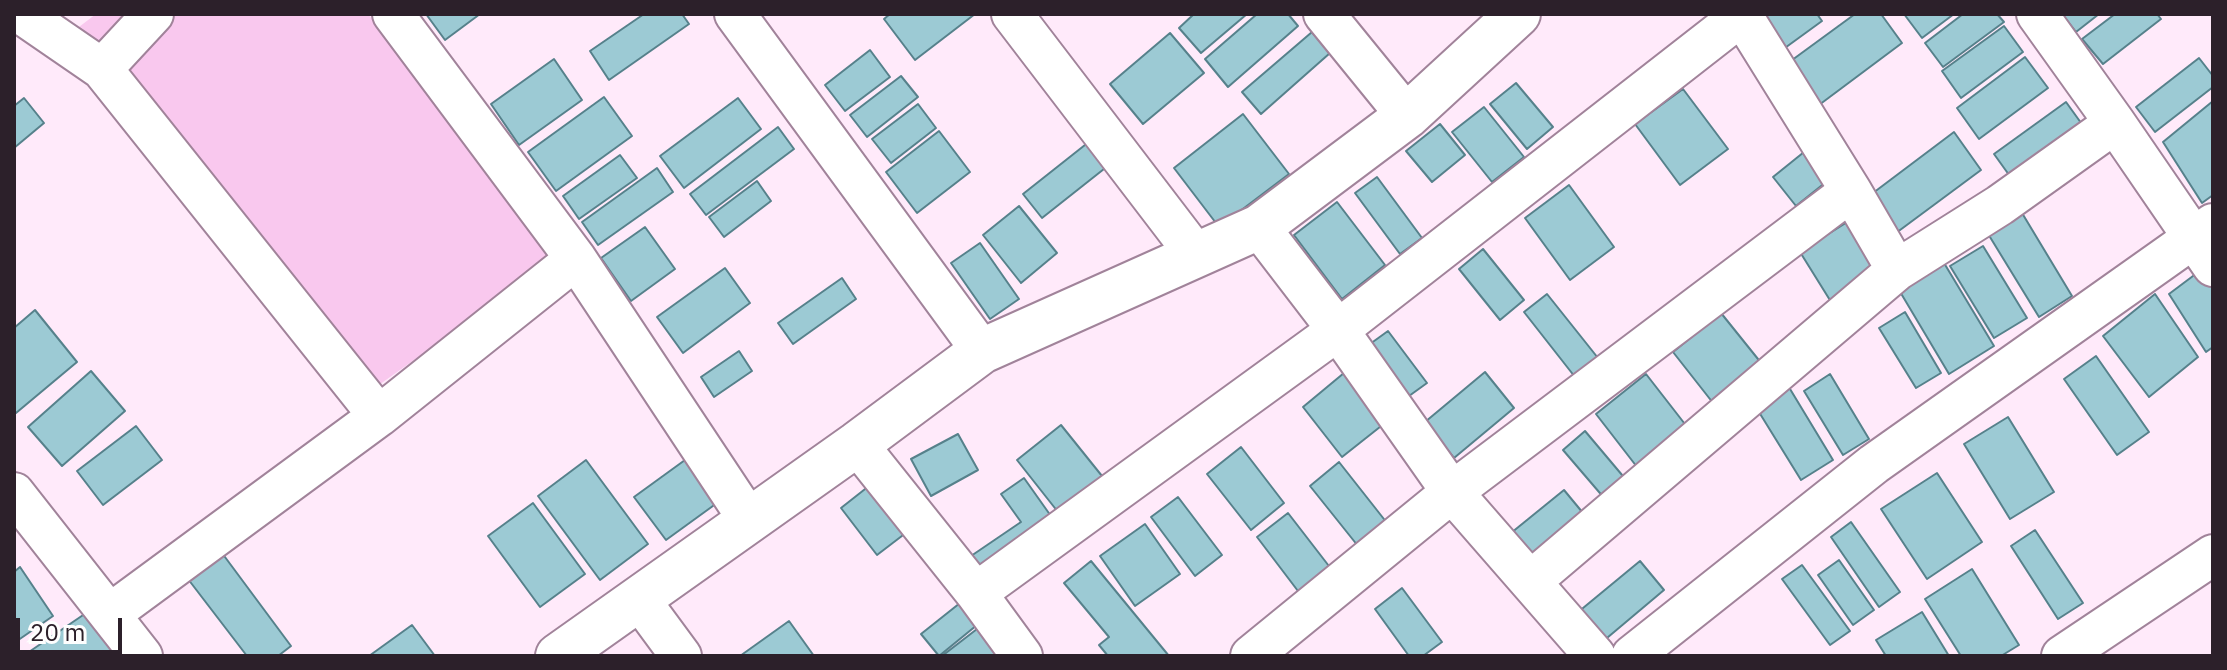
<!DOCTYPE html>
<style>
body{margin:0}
#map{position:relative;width:2227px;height:670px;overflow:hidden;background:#ffeafa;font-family:"IBM Plex Sans",sans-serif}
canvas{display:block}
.frame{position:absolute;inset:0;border:16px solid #2c202a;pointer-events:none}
.scale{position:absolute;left:16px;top:618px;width:106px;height:36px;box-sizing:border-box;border:4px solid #2c202a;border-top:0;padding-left:10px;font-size:24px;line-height:28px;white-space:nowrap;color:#2c202a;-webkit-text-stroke:6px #fefefe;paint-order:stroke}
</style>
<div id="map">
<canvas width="2227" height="670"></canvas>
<div class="frame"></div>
<div class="scale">20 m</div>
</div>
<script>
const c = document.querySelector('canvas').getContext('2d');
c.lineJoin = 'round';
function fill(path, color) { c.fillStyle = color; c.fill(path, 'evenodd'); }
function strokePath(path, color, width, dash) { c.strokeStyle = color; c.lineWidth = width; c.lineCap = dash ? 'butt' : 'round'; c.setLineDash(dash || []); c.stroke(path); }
const green = new Path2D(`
 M96,14h272l191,243 -190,135 -294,-362z`);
const building = new Path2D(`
 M426,14h54l-35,26z
 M644,14h38l7,10 -80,56 -19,-29z
 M890,14h85l-60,46 -31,-41z
 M1194,14h53l-46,39 -22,-25z
 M1257,14h31l10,12 -70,61 -23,-28z
 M1761,14h56l5,7 -44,32z
 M1855,14h26l21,29 -83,62 -31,-42z
 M1904,14h50l-32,24z
 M1963,14h34l7,8 -61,45 -18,-24z
 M2062,14h37l-23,18z
 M2115,14h42l4,5 -58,45 -21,-25z
 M2004,26l19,26 -62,46 -19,-27z
 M1312,32l18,21 -69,61 -19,-22z
 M1170,33l34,40 -61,51 -33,-40z
 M870,50l20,27 -45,34 -20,-26z
 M2025,57l23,31 -69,51 -22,-31z
 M2199,58l14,18v11l-58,45 -19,-25z
 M554,59l28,41 -63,45 -28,-41z
 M901,76l17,21 -51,40 -17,-22z
 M1516,83l37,44 -26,22 -37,-45z
 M1683,89l45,60 -48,36 -45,-61z
 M604,97l28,39 -76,55 -28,-39z
 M24,98l20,25 -30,25v-42z
 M738,98l23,31 -77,59 -24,-32z
 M2213,101v94l-11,8 -39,-61z
 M2066,102l23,32 -72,52 -23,-32z
 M918,104l18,24 -45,35 -19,-24z
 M1484,107l40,50 -32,25 -40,-50z
 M1243,114l46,60 -70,53 -45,-59z
 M1440,124l25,31 -33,27 -26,-31z
 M778,127l16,22 -88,66 -16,-21z
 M939,131l31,41 -53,41 -31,-41z
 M1954,132l27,38 -85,63 -27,-37z
 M1090,141l19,24 -67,53 -19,-24z
 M1809,148l22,30 -35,28 -23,-29z
 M620,155l17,23 -58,41 -16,-23z
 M657,168l16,24 -75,53 -16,-23z
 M1377,177l45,61 -22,16 -45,-61z
 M757,181l14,20 -47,36 -15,-20z
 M1569,185l45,62 -44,33 -45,-62z
 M1337,202l48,63 -43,34 -48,-64z
 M2016,203l56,93 -33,21 -57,-93z
 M1019,206l38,47 -36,30 -38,-48z
 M1852,219l33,54 -52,32 -33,-53z
 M645,227l30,42 -44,32 -30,-43z
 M980,243l39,56 -29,20 -39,-56z
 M1983,246l44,72 -33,20 -44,-72z
 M1483,249l41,51 -24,20 -41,-51z
 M1941,258l53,88 -45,28 -53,-89z
 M725,268l25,35 -67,50 -26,-36z
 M2201,270l12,17v60l-7,5 -37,-58z
 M842,278l14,21 -63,45 -15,-21z
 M1547,294l51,64 -23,19 -51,-65z
 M2155,294l43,63 -49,40 -46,-61z
 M35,310l42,52 -61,51 -2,-3v-82z
 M1905,312l36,61 -25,15 -37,-60z
 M1721,313l45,56 -49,39 -44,-56z
 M1388,331l39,52 -18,13 -39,-52z
 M739,351l13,20 -38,26 -13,-20z
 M2096,356l53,76 -32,23 -53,-76z
 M1350,368l40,51 -48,38 -39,-50z
 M91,371l34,40 -63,55 -34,-39z
 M1485,372l29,36 -60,50 -29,-36z
 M1646,374l49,63 -51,39 -48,-62z
 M1830,374l39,65 -26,16 -39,-64z
 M1787,384l46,76 -32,20 -47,-76z
 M2008,417l46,75 -44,27 -46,-75z
 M1061,425l41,51 -44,36 -41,-52z
 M136,426l26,34 -59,45 -26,-34z
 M1585,431l48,57 -22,18 -48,-56z
 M958,434l20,36 -47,26 -20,-37z
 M1241,447l43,56 -33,27 -44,-56z
 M586,460l62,84 -48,36 -62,-84z
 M685,460l32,43 -51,37 -32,-43z
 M1339,462l52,66 -29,23 -52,-65z
 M1937,473l45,69 -55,37 -46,-70z
 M1024,478l34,48 -73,51 -14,-21 50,-34 -20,-28z
 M874,482l37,47 -34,26 -36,-47z
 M1564,490l19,23 -53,44 -19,-24z
 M1178,497l44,58 -27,21 -44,-59z
 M533,503l52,71 -45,33 -52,-71z
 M1288,513l44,57 -31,25 -44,-58z
 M1851,522l49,70 -21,15 -48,-70z
 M1145,524l35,50 -45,32 -35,-50z
 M2035,530l48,73 -25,16 -47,-73z
 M222,553l69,93 -13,10h-31l-59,-77z
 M1839,560l35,50 -21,15 -35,-50z
 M1091,561l78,95h-61l-9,-11 10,-8 -45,-54z
 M1640,561l24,29 -63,53 -24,-30z
 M1802,565l48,66 -20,14 -48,-66z
 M20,567l33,49 -39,27v-71z
 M1972,569l47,76 -18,11h-40l-36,-57z
 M1402,588l40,54 -19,14h-14l-34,-47z
 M960,603l17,22 -38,31 -18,-22z
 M89,611l27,39 -9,6h-84z
 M1922,612l27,44h-63l-10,-16z
 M789,621l25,35h-74z
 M412,625l23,31h-66z
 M977,629l21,27h-56z`);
const minor = new Path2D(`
 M22,14l80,55 277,347
 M393,14l183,245 173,261
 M735,14l247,337
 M1012,14l185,242
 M1324,14l83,102
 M1741,14l110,177 46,79
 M2037,14l78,109 98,143
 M102,69l51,-55
 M1259,227l79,103 114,162 143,164
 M857,444l119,149 46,63
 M14,493l128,163
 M1531,581l366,-311 103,-65 115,-82
 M976,593l362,-263 404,-315
 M639,599l42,57
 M110,614l269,-198 197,-157
 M1251,656l201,-164 399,-301
 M1632,656l242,-192 339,-240
 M2062,656l151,-101`);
const tertiary = new Path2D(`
 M558,656l299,-212 125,-93 277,-124 148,-111 111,-102`);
fill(green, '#f9c8ee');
fill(building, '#9ccad4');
strokePath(building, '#56818b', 2);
strokePath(minor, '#a1839a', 44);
strokePath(tertiary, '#a1839a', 48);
strokePath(minor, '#fff', 40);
strokePath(tertiary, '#fff', 44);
</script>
